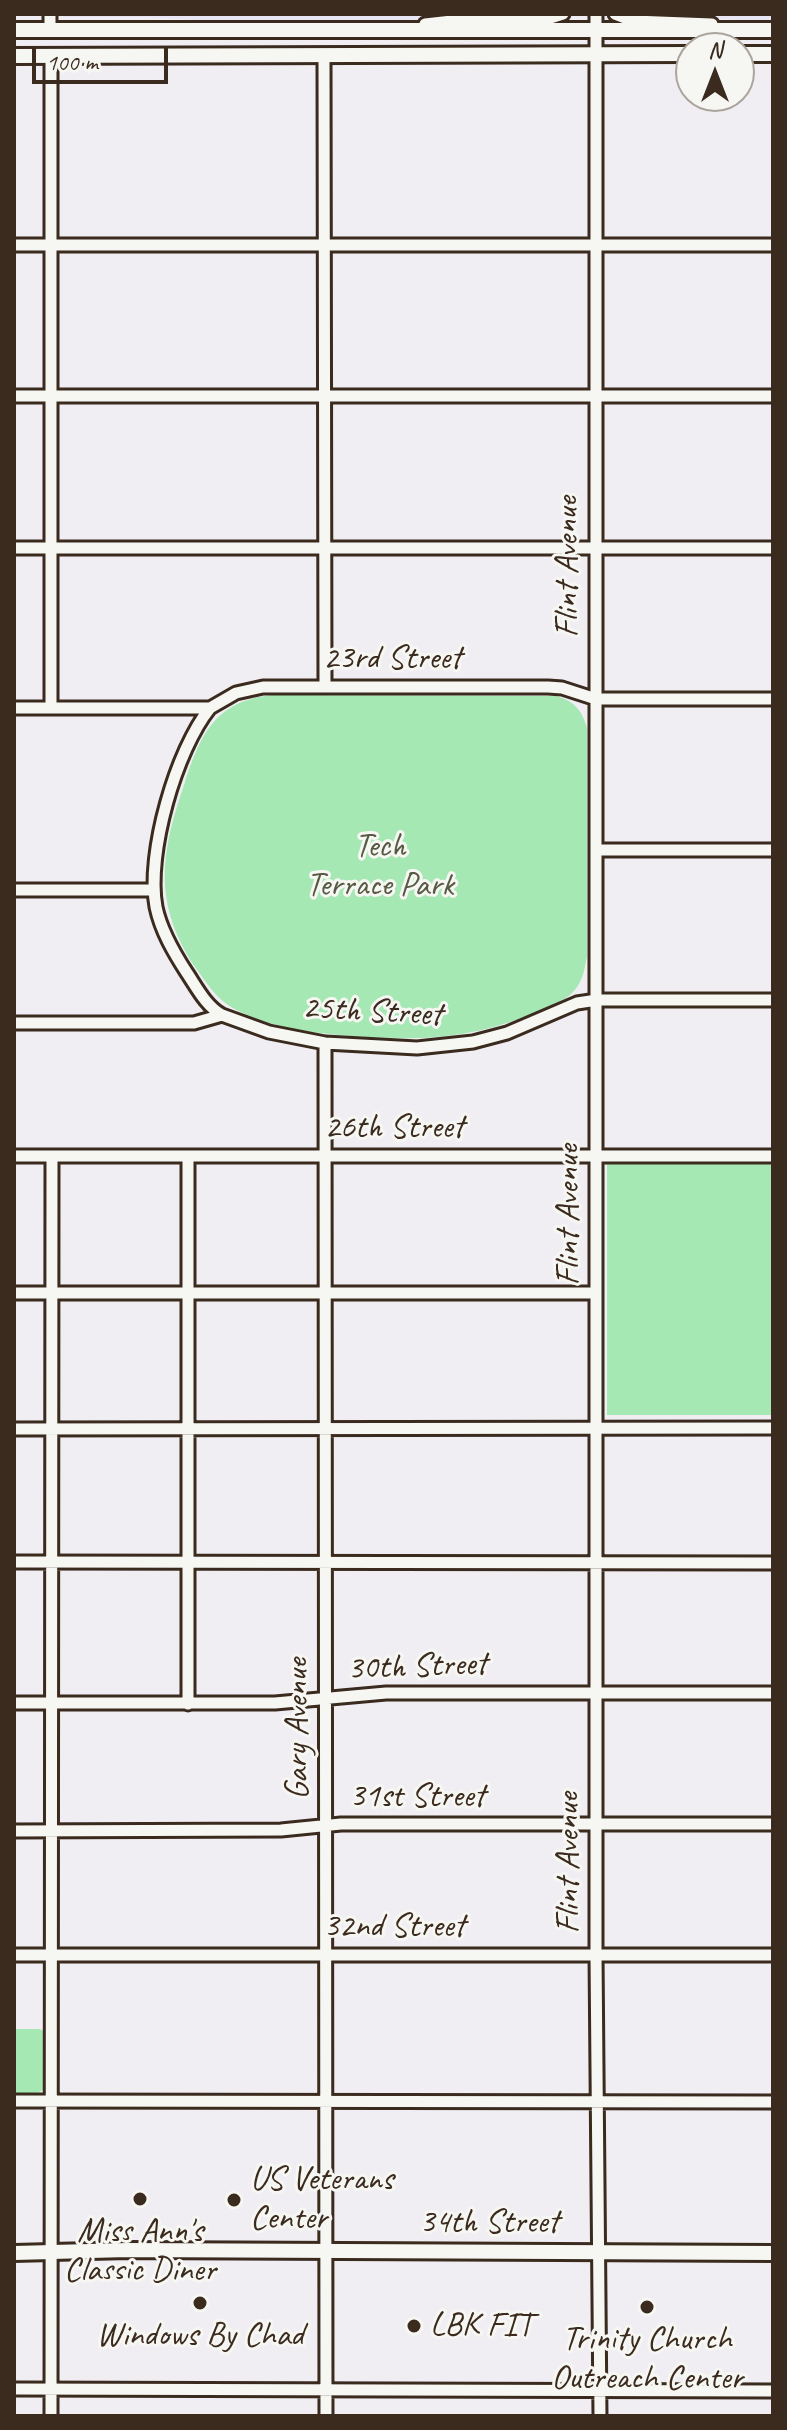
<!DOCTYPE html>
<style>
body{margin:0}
#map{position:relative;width:787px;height:2430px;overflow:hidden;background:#f0eef3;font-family:Caveat,sans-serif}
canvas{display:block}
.frame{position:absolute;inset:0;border:16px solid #3b2a1e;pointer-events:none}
.north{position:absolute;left:675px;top:32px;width:80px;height:80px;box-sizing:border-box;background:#f6f6f2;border:2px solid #aba49d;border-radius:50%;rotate:0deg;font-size:22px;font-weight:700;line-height:32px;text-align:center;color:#3b2a1e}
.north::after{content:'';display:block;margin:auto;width:28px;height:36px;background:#3b2a1e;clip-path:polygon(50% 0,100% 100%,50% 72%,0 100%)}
.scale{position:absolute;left:32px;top:48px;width:136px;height:36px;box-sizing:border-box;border:4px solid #3b2a1e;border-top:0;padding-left:10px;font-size:24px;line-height:28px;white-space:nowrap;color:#3b2a1e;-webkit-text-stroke:6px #f6f6f2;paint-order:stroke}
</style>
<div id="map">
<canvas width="787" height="2430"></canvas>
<div class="frame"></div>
<div class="north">N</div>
<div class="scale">100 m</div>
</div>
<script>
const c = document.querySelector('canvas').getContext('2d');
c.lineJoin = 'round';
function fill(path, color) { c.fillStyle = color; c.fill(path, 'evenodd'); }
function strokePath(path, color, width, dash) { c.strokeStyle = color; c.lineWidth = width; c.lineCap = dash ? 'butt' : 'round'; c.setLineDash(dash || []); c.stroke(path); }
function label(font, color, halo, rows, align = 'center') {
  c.font = font + ' Caveat,sans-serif'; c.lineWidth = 6; c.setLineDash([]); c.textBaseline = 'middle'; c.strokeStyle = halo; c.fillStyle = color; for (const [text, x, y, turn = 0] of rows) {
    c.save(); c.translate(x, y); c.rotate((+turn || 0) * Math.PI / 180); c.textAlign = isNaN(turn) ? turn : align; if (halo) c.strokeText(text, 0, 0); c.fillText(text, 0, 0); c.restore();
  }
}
const built = new Path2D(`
 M59,14h714v8l-83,-5 -125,-1 -108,1 -80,5h-147l-85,-5h-81z`);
const green = new Path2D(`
 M272,695l284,1c18,5 26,14 31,32v228c-3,15 -4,27 -16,38 -6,6 -18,10 -26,14 -47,22 -97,32 -148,30 -50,-1 -122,-5 -166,-31 -16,-10 -25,-25 -36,-40 -43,-65 -34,-115 -10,-185 16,-49 31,-81 87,-87z
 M607,1164h166v251h-166z
 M14,2029h26l4,2v58l-7,5h-23z`);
const minor = new Path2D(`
 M50,14v16
 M596,14v1941l4,461
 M615,14l18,7 79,3
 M425,24l36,-4h83l19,-6
 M51,56v652
 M324,56l1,631
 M14,245h759
 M14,396h759
 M14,548h759
 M14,708h196l26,-15 27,-6h285l14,1 34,11h177
 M210,708c-34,42 -64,146 -54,199 5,24 18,46 31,66 10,15 19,33 35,42
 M596,850h177
 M14,890h140
 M14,1023h180l28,-8 47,17 56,11 92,5 56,-6 34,-9 70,-30 20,-3h176
 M325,1043l1,1373
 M14,1156h759
 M14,1293h582
 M14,1429l759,-1
 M14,1562l759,1
 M14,1703h261l111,-10h387
 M188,1704v-548
 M14,1831l267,-1 60,-6h432
 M14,1955h759
 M14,2101l759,1
 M14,2389l759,2
 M51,2416l1,-1260`);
const major = new Path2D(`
 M14,30h759
 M739,54h34
 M14,56l677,-2
 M14,2253l114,-3 645,3`);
const markers = [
 [140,2199,8,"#3b2a1e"],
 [234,2200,8,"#3b2a1e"],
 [200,2303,8,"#3b2a1e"],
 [647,2307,8,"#3b2a1e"],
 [414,2326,8,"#3b2a1e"]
];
const streetNames = [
 ["Flint Avenue",568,567,-90],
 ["23rd Street",392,659],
 ["25th Street",372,1012,3],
 ["26th Street",394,1128],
 ["Flint Avenue",569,1215,-90],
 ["30th Street",417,1667,-2],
 ["Gary Avenue",298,1729,-90],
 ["31st Street",417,1797],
 ["Flint Avenue",569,1863,-90],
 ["32nd Street",394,1927],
 ["34th Street",489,2223]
];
const parkNames = [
 ["Tech",380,847],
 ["Terrace Park",380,886]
];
const poiNames = [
 ["US Veterans",250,2180,"left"],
 ["Center",250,2219,"left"],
 ["Miss Ann's",140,2232],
 ["Classic Diner",140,2271],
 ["LBK FIT",430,2326,"left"],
 ["Windows By Chad",200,2336],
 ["Trinity Church",647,2340],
 ["Outreach Center",647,2379]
];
fill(built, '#e8e5f4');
fill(green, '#a5e8b3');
strokePath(minor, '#3b2a1e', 17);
strokePath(major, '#3b2a1e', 20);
strokePath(minor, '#f6f6f2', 11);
strokePath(major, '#f6f6f2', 14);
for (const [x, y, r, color] of markers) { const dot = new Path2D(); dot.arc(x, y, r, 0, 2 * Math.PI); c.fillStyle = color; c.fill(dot); strokePath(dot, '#f6f6f2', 3); }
label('34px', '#3b2a1e', '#f6f6f2', streetNames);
label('34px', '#565a43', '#f6f6f2', parkNames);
label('34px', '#3b2a1e', '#f6f6f2', poiNames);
</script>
